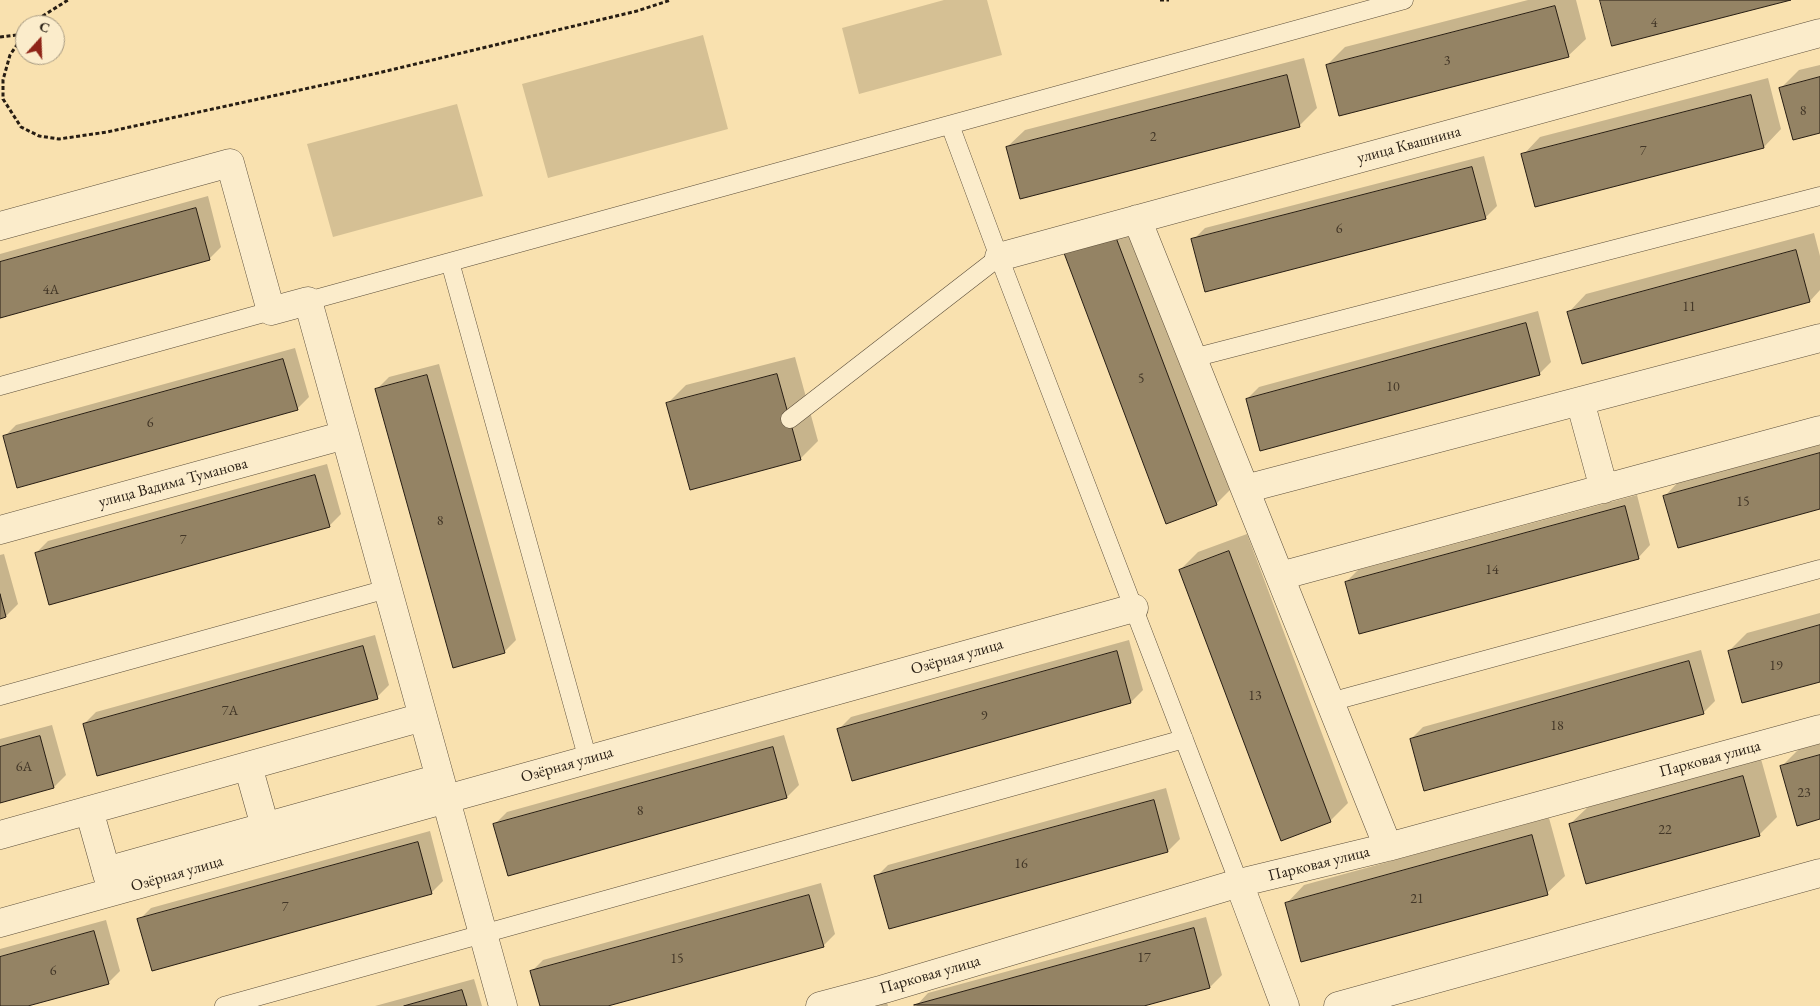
<!DOCTYPE html>
<meta charset="utf-8">
<style>
body{margin:0}
#map{position:relative;width:1820px;height:1006px;overflow:hidden;background:#f9e1af;font-family:"EB Garamond",serif}
canvas{display:block}
.north{position:absolute;left:15px;top:15px;width:50px;height:50px;box-sizing:border-box;background:#fbeccb;border:1px solid #a69981;border-radius:50%;rotate:20deg;font-size:14px;font-weight:700;line-height:20px;text-align:center;color:#271d13}
.north::after{content:'';display:block;margin:auto;width:18px;height:22px;background:#8f2418;clip-path:polygon(50% 0,100% 100%,50% 72%,0 100%)}
</style>
<div id="map">
<canvas width="1820" height="1006"></canvas>
<div class="north">С</div>
</div>
<script>
const c = document.querySelector('canvas').getContext('2d');
c.lineJoin = 'round';
function fill(path, color) { c.fillStyle = color; c.fill(path, 'evenodd'); }
function strokePath(path, color, width, dash) { c.strokeStyle = color; c.lineWidth = width; c.lineCap = dash ? 'butt' : 'round'; c.setLineDash(dash || []); c.stroke(path); }
function label(font, color, halo, rows, align = 'center') {
  c.font = font + ' "EB Garamond",serif'; c.lineWidth = 5; c.setLineDash([]); c.textBaseline = 'middle'; c.strokeStyle = halo; c.fillStyle = color; for (const [text, x, y, turn = 0] of rows) {
    c.save(); c.translate(x, y); c.rotate((+turn || 0) * Math.PI / 180); c.textAlign = isNaN(turn) ? turn : align; if (halo) c.strokeText(text, 0, 0); c.fillText(text, 0, 0); c.restore();
  }
}
const green = new Path2D(`
 M944,0h43l15,55 -143,39 -17,-66z
 M703,35l25,94 -180,49 -26,-94z
 M457,104l26,92 -150,41 -26,-93z`);
const shadow = new Path2D(`
 M1528,0h48l10,39 -18,17 -241,9 18,-18z
 M1304,58l13,50 -17,17 -293,22 18,-17z
 M1820,65v67l-39,-44 18,-18z
 M1768,78l13,51 -17,18 -241,8 17,-18z
 M1484,156l13,50 -12,12 -292,22 12,-12z
 M208,196l13,51 -12,12 -209,58v-63z
 M1133,218l101,268 -18,18 -150,-250z
 M1814,233l6,23v34l-10,11 -241,11 17,-18z
 M1538,311l13,51 -12,12 -292,25 12,-12z
 M295,348l14,49 -12,12 -293,28 12,-12z
 M795,357l23,84 -18,18 -132,-56 18,-18z
 M439,364l77,276 -12,12 -127,-263 12,-12z
 M1820,441v67l-155,-12 17,-18z
 M327,464l14,50 -12,12 -293,27 12,-12z
 M1637,495l13,50 -12,13 -292,24 12,-12z
 M1247,534l101,269 -17,17 -49,19 -102,-269 18,-18z
 M4,554l14,50 -12,12 -6,1v-62z
 M1820,613v67l-91,-29 18,-18z
 M375,635l14,50 -12,12 -293,27 12,-12z
 M1129,640l14,50 -12,12 -292,27 12,-12z
 M1701,650l14,51 -12,12 -292,26 12,-12z
 M52,725l14,50 -12,12 -54,14v-62z
 M784,735l15,50 -12,12 -292,27 12,-12z
 M1820,743v75l-39,-51 18,-18z
 M1761,759l16,58 -17,17 -190,-10 18,-17z
 M1166,788l14,51 -12,12 -278,77 -14,-51 12,-12z
 M1549,818l16,58 -18,17 -260,10 17,-18z
 M430,831l13,50 -12,12 -292,27 12,-12z
 M821,883l14,51 -12,12 -219,60h-63l-10,-34 12,-12z
 M1206,917l16,58 -12,12 -71,19h-223l12,-13z
 M106,920l14,51 -12,12 -85,23h-23v-57z
 M474,979l8,27h-107z
 M886,998l2,8h-32z`);
const building = new Path2D(`
 M1600,0h191l-179,46z
 M1555,6l14,51 -230,59 -13,-51z
 M1287,75l13,52 -280,72 -14,-52z
 M1820,77v56l-27,7 -14,-52z
 M1751,95l13,53 -229,59 -14,-53z
 M1472,167l14,52 -281,73 -14,-53z
 M196,208l14,52 -210,58v-56z
 M1115,235l102,270 -51,19 -102,-271z
 M1796,250l14,52 -228,62 -15,-52z
 M1526,323l14,52 -280,76 -14,-52z
 M283,359l15,51 -281,78 -14,-52z
 M777,374l24,86 -111,30 -24,-87z
 M427,375l78,278 -52,15 -78,-279z
 M1820,453v56l-142,39 -15,-52z
 M315,475l15,52 -281,78 -14,-52z
 M1625,506l14,53 -280,75 -14,-52z
 M1229,551l102,271 -50,19 -102,-271z
 M0,594l6,23 -6,2z
 M1820,625v57l-78,21 -14,-52z
 M363,646l15,53 -281,77 -14,-52z
 M1117,651l14,52 -279,78 -15,-52z
 M1689,661l15,53 -280,77 -14,-52z
 M40,736l14,52 -54,15v-56z
 M773,747l14,51 -279,78 -15,-52z
 M1820,755v64l-23,7 -17,-60z
 M1743,776l17,60 -174,48 -17,-60z
 M1154,800l14,52 -279,77 -15,-53z
 M1532,835l16,60 -247,67 -16,-59z
 M418,842l14,52 -280,77 -15,-52z
 M809,895l15,52 -216,59h-68l-10,-35z
 M1194,928l16,60 -66,18 -230,-1z
 M94,931l15,53 -81,22h-28v-49z
 M462,990l5,16h-63z`);
const path = new Path2D(`
 M1160,0h9
 M33,25l5,-6 30,-19
 M25,33l-15,22 -7,25v19l18,28 18,9 20,3 48,-7 271,-59 259,-62 34,-11
 M0,37l24,-3`);
const lane = new Path2D(`
 M950,125l49,132 240,626
 M450,262l138,498
 M308,301l1096,-301
 M1193,358l627,-162
 M0,386l271,-75
 M790,419l209,-162
 M0,696l387,-107
 M1330,702l490,-133
 M224,1006l960,-267`);
const street = new Path2D(`
 M1137,219l251,628
 M0,226l230,-63 41,148 37,-10 195,705
 M999,257l821,-224
 M1580,401l24,88
 M1245,489l575,-151
 M0,530l345,-95
 M1280,576l540,-146
 M248,766l22,78
 M89,810l22,78
 M0,835l423,-118
 M106,871l334,-93
 M1239,883l46,123
 M0,923l1134,-315
 M820,1006l64,-17 355,-106 149,-36 432,-118
 M1338,1006l482,-133`);
const numberNames = [
 ["4",1654,23],
 ["3",1447,61],
 ["8",1803,111],
 ["2",1153,137],
 ["7",1643,151],
 ["6",1339,229],
 ["4А",51,290],
 ["11",1689,307],
 ["5",1141,379],
 ["10",1393,387],
 ["6",150,423],
 ["15",1743,502],
 ["8",440,521],
 ["7",183,540],
 ["14",1492,570],
 ["19",1776,666],
 ["13",1255,696],
 ["7А",230,711],
 ["9",984,716],
 ["18",1557,726],
 ["6А",24,767],
 ["23",1804,793],
 ["8",640,811],
 ["22",1665,830],
 ["16",1021,864],
 ["21",1417,899],
 ["7",285,907],
 ["17",1144,958],
 ["15",677,959],
 ["6",53,971]
];
const streetNames = [
 ["улица Квашнина",1409,145,-15],
 ["улица Вадима Туманова",173,483,-15],
 ["Озёрная улица",957,657,-16],
 ["Парковая улица",1710,759,-15],
 ["Озёрная улица",567,765,-16],
 ["Парковая улица",1319,864,-14],
 ["Озёрная улица",177,874,-16],
 ["Парковая улица",930,975,-16]
];
fill(green, '#d5c094');
fill(shadow, '#0003');
fill(building, '#948364');
strokePath(building, '#271d13', 1);
strokePath(lane, '#5c4e3a', 19);
strokePath(street, '#5c4e3a', 29);
strokePath(path, '#271d13', 3, [4, 2.5]);
strokePath(lane, '#fbeccb', 18);
strokePath(street, '#fbeccb', 28);
label('14px', '#423627', null, numberNames);
label('16px', '#271d13', '#fbeccb', streetNames);
</script>
